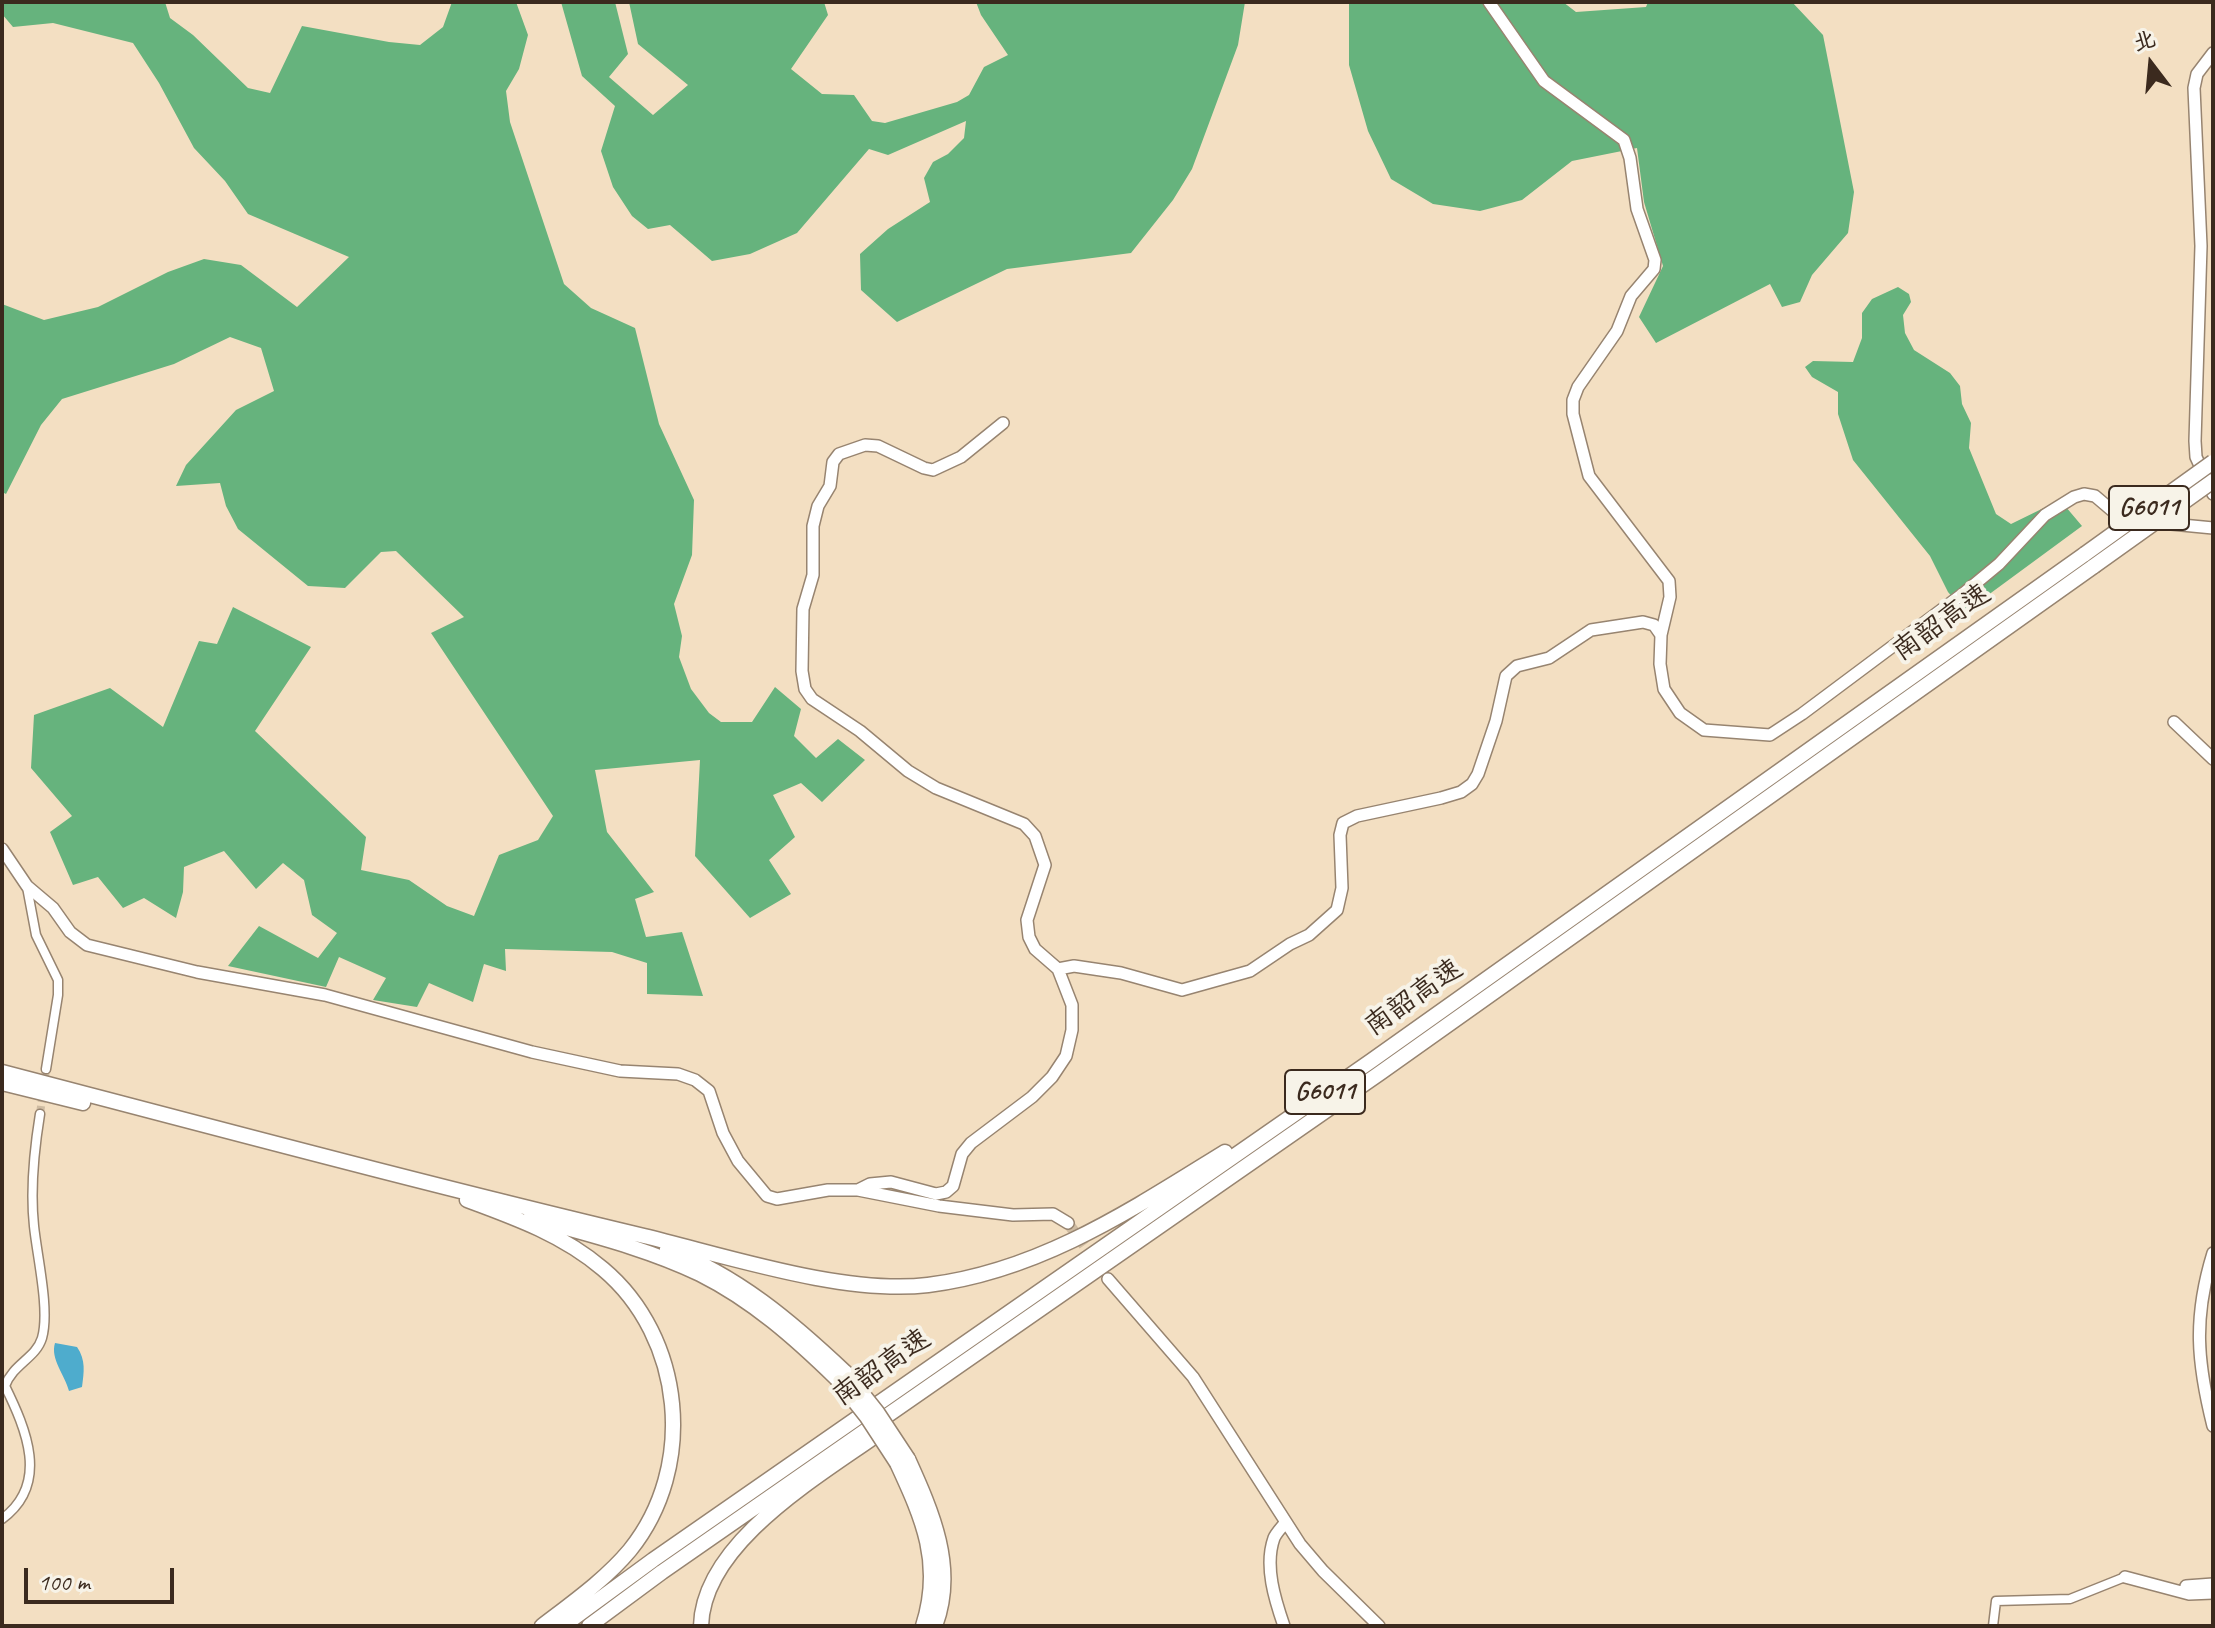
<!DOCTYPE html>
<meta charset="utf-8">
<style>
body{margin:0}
#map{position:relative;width:2215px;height:1628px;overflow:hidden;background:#f3dfc2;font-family:Caveat,"LXGW WenKai TC",sans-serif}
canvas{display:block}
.frame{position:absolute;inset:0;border:4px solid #3b2a1e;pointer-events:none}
.north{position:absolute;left:2111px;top:24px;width:80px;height:80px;-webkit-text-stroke:6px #f7f3e8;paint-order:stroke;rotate:344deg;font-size:22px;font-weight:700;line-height:32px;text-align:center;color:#3b2a1e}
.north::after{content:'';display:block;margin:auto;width:28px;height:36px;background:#3b2a1e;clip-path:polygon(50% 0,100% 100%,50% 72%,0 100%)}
.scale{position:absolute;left:24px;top:1568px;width:150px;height:36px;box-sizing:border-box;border:4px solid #3b2a1e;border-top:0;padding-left:10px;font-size:24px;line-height:28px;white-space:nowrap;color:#3b2a1e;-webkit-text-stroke:6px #f7f3e8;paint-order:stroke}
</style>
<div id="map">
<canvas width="2215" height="1628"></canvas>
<div class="frame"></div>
<div class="north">北</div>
<div class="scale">100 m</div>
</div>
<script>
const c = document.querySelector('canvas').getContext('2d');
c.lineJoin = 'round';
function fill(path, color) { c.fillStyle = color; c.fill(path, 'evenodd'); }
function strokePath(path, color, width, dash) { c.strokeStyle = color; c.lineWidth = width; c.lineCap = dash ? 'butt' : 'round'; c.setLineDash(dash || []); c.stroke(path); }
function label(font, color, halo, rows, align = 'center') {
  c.font = font + ' Caveat,"LXGW WenKai TC",sans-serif'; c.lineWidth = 8; c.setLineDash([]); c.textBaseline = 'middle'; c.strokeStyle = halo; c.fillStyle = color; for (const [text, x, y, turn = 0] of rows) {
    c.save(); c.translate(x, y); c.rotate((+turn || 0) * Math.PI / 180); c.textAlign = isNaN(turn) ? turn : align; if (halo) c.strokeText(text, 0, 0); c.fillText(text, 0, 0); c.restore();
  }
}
const forest = new Path2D(`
 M2,2h163l5,16 23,17 55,53 22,5 32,-67 87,16 31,3 23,-18 9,-25h64l12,33 -9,34 -13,22 4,31 54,162 27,24 44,20 24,96 35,76 -2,55 -18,49 8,32 -3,21 12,32 18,24 12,9h31l23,-35 26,22 -7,27 22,22 22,-19 27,21 -43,42 -21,-19 -28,12 22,42 -26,23 22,34 -41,24 -55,-62 5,-96 -105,10 12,62 47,60 -19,7 11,38 36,-5 21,64 -56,-2v-31l-35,-11 -107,-3 1,22 -22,-7 -11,38 -44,-19 -12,24 -44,-7 13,-22 -47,-21 -13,30 -98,-21 31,-40 59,32 19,-25 -25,-18 -8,-35 -21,-17 -27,26 -32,-38 -40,16 -1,25 -7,26 -32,-20 -21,10 -25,-31 -25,8 -23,-53 22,-16 -41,-48 3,-53 76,-27 53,39 36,-86 18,3 16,-37 78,40 -56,84 111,106 -5,33 48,10 38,26 27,10 25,-61 39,-15 15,-24 -122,-183 33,-16 -68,-66 -15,1 -36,36 -37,-2 -70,-57 -12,-23 -6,-23 -44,3 10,-21 50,-55 38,-19 -13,-43 -31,-11 -56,27 -112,35 -21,26 -35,69 -4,-2v-188l42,16 54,-13 70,-35 36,-13 37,6 56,42 52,-50 -101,-43 -23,-33 -31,-33 -35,-65 -26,-40 -80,-20 -40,4 -11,-13z
 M561,2h54l13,52 -19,23 44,38 35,-30 -50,-41 -9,-42h195l4,13 -37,54 31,25 32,1 18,26 13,2 72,-21 12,-7 15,-28 24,-12 -27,-40 -5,-13h269l-7,43 -46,124 -19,31 -42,53 -124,16 -110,53 -36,-32 -1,-36 28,-25 42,-27 -6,-24 9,-16 15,-8 16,-16 2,-17 -78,34 -19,-6 -72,84 -47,21 -38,7 -42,-36 -22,4 -16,-13 -19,-29 -12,-36 14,-45 -33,-30z
 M1349,2h214l13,10 70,-5 2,-5h144l31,33 31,157 -6,41 -36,42 -12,27 -18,5 -12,-23 -114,59 -17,-26 24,-51 -19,-64 -7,-54 -65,13 -50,39 -42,11 -47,-7 -42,-25 -23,-48 -19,-66z
 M1898,287l11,7 2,8 -8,13 2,18 9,17 36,23 10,13 2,18 9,19 -2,25 27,66 15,10 49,-24 22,26 -117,86 -17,-20 -18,-36 -77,-96 -15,-46v-22l-26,-15 -7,-10 8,-6 40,1 9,-24v-25l10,-14z`);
const water = new Path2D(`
 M55,1343l22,4c9,13 7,25 5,40l-13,4c-4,-16 -19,-32 -14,-48z`);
const streetTunnel = new Path2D(`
 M40,1114l6,-45`);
const secondaryTunnel = new Path2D(`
 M1068,1223l28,39`);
const street = new Path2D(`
 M27,887l9,48 22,45v15l-12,74
 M2,1519c48,-35 24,-90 3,-133 8,-22 31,-28 37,-48 8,-28 -5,-82 -8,-112 -4,-37 0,-75 6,-112
 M1993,1626l3,-25 74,-2 55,-22`);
const secondary = new Path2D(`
 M1489,2l55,79 80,59 6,18 7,51 18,51 -1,9 -23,27 -14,35 -39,56 -5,13v14l16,62 80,105 1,16 -9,38
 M2213,53l-16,21 -3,14 7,158 -6,195 1,16 17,37
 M2174,722l39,37
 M2,849l25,37 26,22 17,24 17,13 110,27 128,23 207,57 88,19 58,3 17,6 14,11 14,42 15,28 29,35 10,3 51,-9h30l81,16 74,9 40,-1 15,9
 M1058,969l16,-3 47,7 61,17 68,-19 40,-27 19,-9 28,-25 5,-22 -2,-53 3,-12 14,-7 84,-18 20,-6 11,-8 6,-10 18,-53 10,-45 11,-10 32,-8 42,-28 52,-8 11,3 7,10 -1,29 4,25 16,24 24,17 66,5 32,-21 162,-121 35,-29 46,-49 29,-18 10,-3 11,2 20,17 46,10 52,5
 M858,1190l12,-6 21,-2 45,12 10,-2 7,-6 9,-32 9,-11 61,-46 20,-20 14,-21 6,-26v-25l-14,-36 -23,-20 -6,-12 -2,-17 18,-55 -10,-29 -11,-12 -88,-36 -28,-17 -48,-40 -48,-32 -7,-10 -3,-18 1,-62 10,-34v-49l5,-20 12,-20 3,-24 6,-8 26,-9 13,1 46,22 9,2 28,-13 42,-34
 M2213,1253c-20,65 -16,109 0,173
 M1108,1279l85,98 107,167 23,27 56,55
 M2125,1577l64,17 24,-1
 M2186,1586l27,-2
 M1284,1626c-9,-26 -20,-60 -10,-88 2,-5 8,-11 11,-15`);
const highway = new Path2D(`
 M2,1072c214,56 427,113 642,164 83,20 200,59 284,49 112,-14 203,-75 297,-133
 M2,1083l81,20
 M467,1200c49,18 96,35 136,69 81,68 94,198 27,281 -24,29 -58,53 -88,76
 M530,1218c57,16 116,30 170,56 52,26 95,64 137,105
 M667,1249c70,26 125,73 179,124
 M908,1459c24,53 49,109 27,167
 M897,1463c26,56 46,101 26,163
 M563,1626l90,-66 718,-499 714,-507
 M589,1626l73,-54 718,-499 714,-507
 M701,1626c2,-85 122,-152 184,-197`);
const highwayBridge = new Path2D(`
 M2085,554l128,-92
 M2094,566l119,-85
 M846,1373l31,39 31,47
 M837,1379l30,38 30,46`);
const shields = [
 [2149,508,80],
 [1325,1092,80]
];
const shieldNames = [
 ["G6011",2149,508],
 ["G6011",1325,1092]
];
const streetNames = [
 ["南韶高速",1942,623,-35],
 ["南韶高速",1414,998,-35],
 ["南韶高速",882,1368,-35]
];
fill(forest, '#66b37d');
fill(water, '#4eaccd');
strokePath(streetTunnel, '#cebba1', 8, [8, 4]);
strokePath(secondaryTunnel, '#cebba1', 11, [11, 5.5]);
strokePath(street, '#978470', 11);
strokePath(secondary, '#978470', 14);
strokePath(highway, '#978470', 17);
strokePath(street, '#fff', 8);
strokePath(secondary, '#fff', 11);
strokePath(highway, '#fff', 14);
strokePath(highwayBridge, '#978470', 17, []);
strokePath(highwayBridge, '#fff', 14);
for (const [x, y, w] of shields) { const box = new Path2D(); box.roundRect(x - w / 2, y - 22, w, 44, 6); c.fillStyle = '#f7f3e8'; c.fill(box); strokePath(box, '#3b2a1e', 2); }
label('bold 26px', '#3b2a1e', null, shieldNames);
label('28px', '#3b2a1e', '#f7f3e8', streetNames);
</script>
